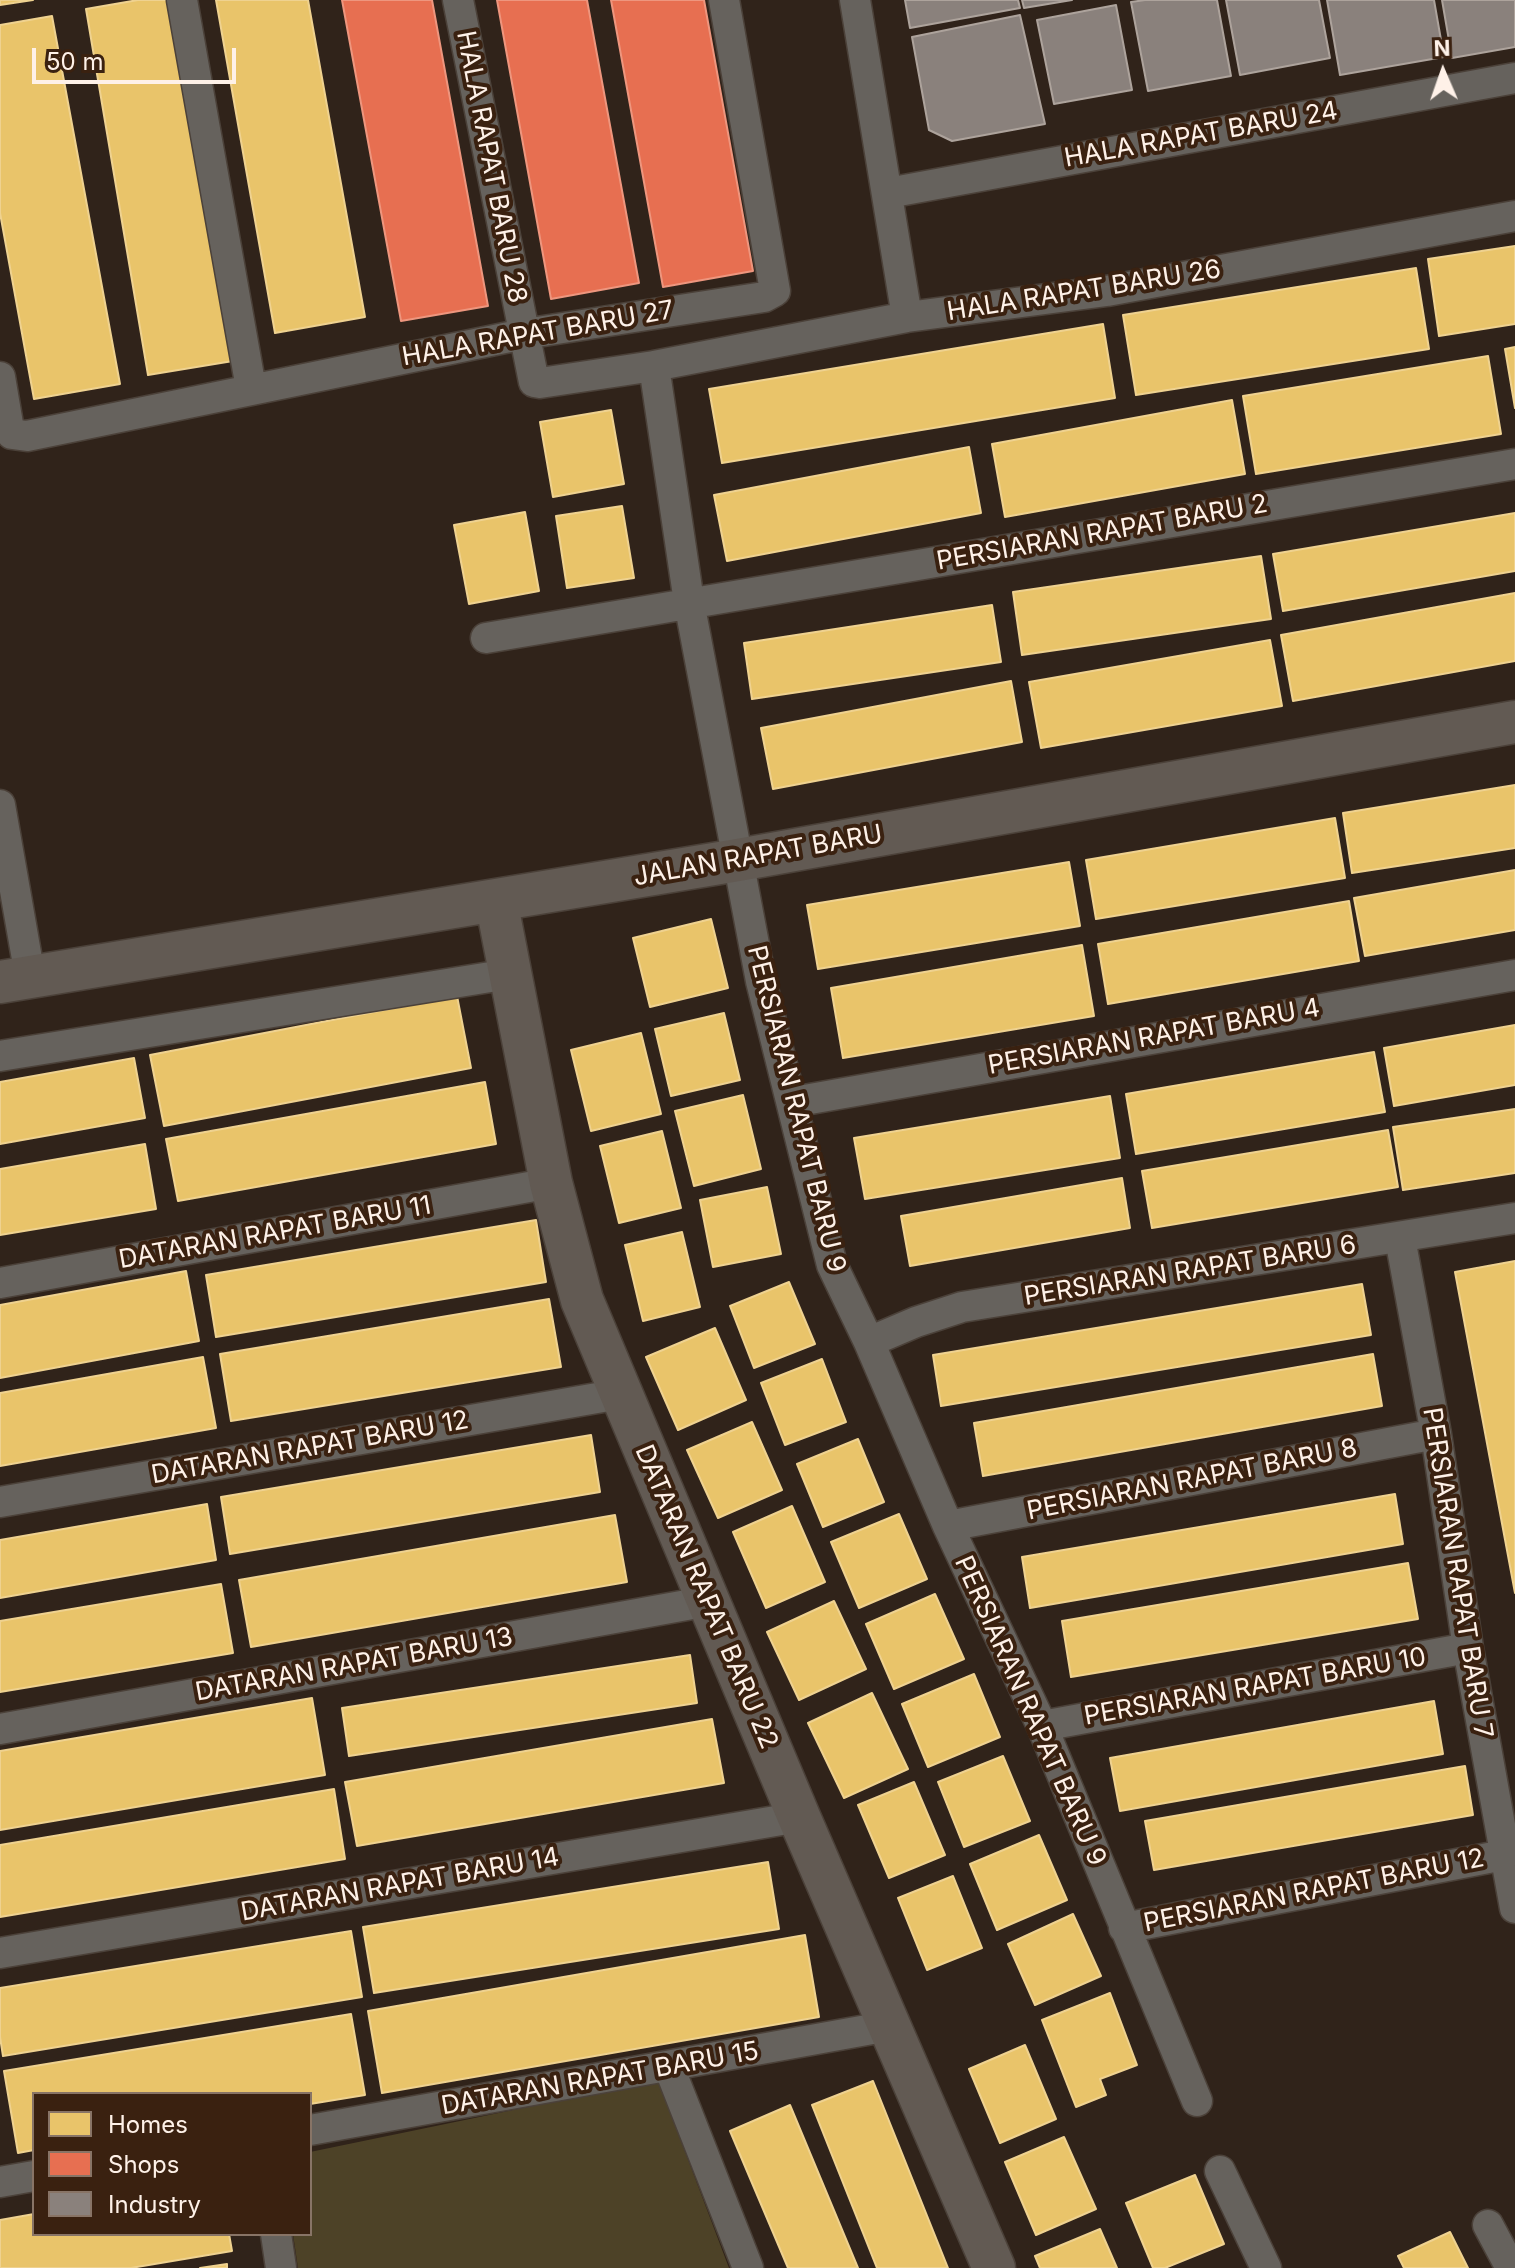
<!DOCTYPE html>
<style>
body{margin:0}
#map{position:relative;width:1515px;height:2268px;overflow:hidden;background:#30231a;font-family:Inter,sans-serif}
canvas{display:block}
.legend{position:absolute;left:32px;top:2092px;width:280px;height:144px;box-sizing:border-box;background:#3a2110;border:2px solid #887466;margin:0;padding:10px 14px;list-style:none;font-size:24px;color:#fef1e8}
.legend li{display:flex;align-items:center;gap:16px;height:40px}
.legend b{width:40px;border:2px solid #887466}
.north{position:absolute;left:1403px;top:32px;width:80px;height:80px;-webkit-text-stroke:6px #3a2110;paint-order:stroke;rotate:358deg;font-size:22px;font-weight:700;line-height:32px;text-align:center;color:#fef1e8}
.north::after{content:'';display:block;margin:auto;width:28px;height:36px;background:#fef1e8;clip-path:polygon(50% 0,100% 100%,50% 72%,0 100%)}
.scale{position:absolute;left:32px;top:48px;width:204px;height:36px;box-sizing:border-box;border:4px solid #fef1e8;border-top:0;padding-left:10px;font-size:24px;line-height:28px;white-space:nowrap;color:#fef1e8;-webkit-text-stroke:6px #3a2110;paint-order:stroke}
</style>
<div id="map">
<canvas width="1515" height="2268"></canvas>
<ul class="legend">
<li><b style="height:22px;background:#e9c46a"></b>Homes</li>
<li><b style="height:22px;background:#e76f51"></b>Shops</li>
<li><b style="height:22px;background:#8a817c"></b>Industry</li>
</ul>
<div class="north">N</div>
<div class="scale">50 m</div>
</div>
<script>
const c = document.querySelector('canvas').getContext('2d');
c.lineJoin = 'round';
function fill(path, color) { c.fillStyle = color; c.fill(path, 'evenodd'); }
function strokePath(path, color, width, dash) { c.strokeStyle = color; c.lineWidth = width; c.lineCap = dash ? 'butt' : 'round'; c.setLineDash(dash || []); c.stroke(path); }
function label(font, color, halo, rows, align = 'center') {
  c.font = font + ' Inter,sans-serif'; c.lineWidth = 8; c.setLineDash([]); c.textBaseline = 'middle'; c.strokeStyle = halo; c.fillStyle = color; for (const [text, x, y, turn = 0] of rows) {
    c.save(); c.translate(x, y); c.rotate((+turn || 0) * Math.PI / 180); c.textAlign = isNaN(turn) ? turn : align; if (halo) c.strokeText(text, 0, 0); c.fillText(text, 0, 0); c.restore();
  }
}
const green = new Path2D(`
 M658,2080l71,188h-431l-5,-34h17v-82z`);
const homes = new Path2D(`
 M0,0h33l-33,5z
 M138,0h33l62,361 -85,14 -62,-366z
 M216,0h92l57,317 -90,16z
 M52,16l68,368 -86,15 -34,-186v-188z
 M1515,246v78l-76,12 -11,-77z
 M1416,268l13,81 -293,46 -13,-80z
 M1103,324l12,74 -393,65 -13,-74z
 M1515,347v61l-10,-59z
 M1488,356l13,78 -245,40 -13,-78z
 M1232,400l13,74 -240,43 -13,-73z
 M611,410l13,74 -71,13 -13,-75z
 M969,447l12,66 -254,48 -13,-66z
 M622,506l12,72 -67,10 -11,-72z
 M525,512l14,79 -70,13 -15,-79z
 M1515,513v58l-232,40 -10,-57z
 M1261,556l10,63 -249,36 -9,-63z
 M1515,593v68l-222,40 -12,-66z
 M992,605l9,57 -249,37 -8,-56z
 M1270,640l12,66 -241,42 -12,-66z
 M1011,681l11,61 -249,47 -12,-61z
 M1515,785v63l-163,25 -9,-60z
 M1335,818l10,60 -249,41 -10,-59z
 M1069,862l11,64 -262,43 -11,-64z
 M1515,870v60l-150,26 -11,-58z
 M1349,901l10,60 -251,43 -10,-60z
 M711,919l17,69 -78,19 -17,-69z
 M1082,945l12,71 -251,42 -12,-70z
 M457,996l14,72 -307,58 -14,-71z
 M724,1013l16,67 -69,16 -16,-67z
 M1515,1025v60l-121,21 -10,-58z
 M641,1033l20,81 -70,17 -20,-81z
 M1374,1052l11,60 -249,42 -10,-60z
 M134,1058l11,60 -145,26v-62z
 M485,1082l11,62 -318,57 -12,-62z
 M743,1095l18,74 -67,17 -19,-75z
 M1110,1096l10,62 -255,41 -11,-61z
 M1515,1109v64l-112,17 -10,-63z
 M1388,1130l10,57 -246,41 -10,-57z
 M662,1131l19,77 -62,15 -19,-77z
 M145,1144l11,65 -156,26v-66z
 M1122,1178l8,50 -220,38 -9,-50z
 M767,1187l14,67 -68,13 -13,-67z
 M536,1220l10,62 -330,55 -10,-62z
 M682,1232l18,75 -57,14 -18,-76z
 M1515,1261v332l-60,-321z
 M186,1271l13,70 -199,37v-73z
 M789,1282l26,62 -61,24 -24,-62z
 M1362,1284l9,51 -430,71 -8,-51z
 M549,1299l12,68 -330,54 -11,-67z
 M715,1328l31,72 -68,30 -32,-73z
 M1373,1354l9,52 -399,70 -9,-53z
 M203,1357l13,71 -216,38v-73z
 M822,1359l24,63 -61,23 -24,-62z
 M752,1422l30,68 -64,28 -31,-68z
 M591,1435l9,57 -370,62 -9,-57z
 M858,1439l26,63 -61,25 -26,-63z
 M1395,1494l8,50 -373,64 -8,-51z
 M207,1504l9,56 -216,38v-58z
 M792,1506l33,76 -59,26 -33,-76z
 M899,1514l28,65 -68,29 -28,-66z
 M615,1515l12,67 -376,65 -12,-67z
 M1408,1563l10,56 -347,58 -9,-56z
 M221,1584l12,69 -233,39v-71z
 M935,1594l29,65 -70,30 -28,-65z
 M834,1601l32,68 -67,31 -32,-68z
 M690,1655l7,48 -348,53 -7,-48z
 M974,1674l26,63 -72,30 -26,-63z
 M872,1693l36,76 -64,29 -36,-75z
 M312,1698l13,77 -325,55v-79z
 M1434,1701l9,53 -323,57 -10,-53z
 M712,1719l12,64 -367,63 -12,-64z
 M1003,1756l27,65 -66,26 -26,-65z
 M1465,1766l8,49 -319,55 -9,-49z
 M914,1782l31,73 -56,23 -31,-73z
 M334,1789l11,70 -345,58v-72z
 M1039,1835l28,65 -70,30 -27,-66z
 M768,1862l11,67 -405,64 -11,-66z
 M953,1876l29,72 -55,22 -29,-72z
 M1073,1914l28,62 -66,29 -27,-61z
 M351,1931l11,66 -359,59 -3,-19v-49z
 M805,1935l14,82 -437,76 -14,-82z
 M1110,1993l27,72 -37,14 6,16 -30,12 -34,-87z
 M351,2014l14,81 -55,9v-10h-276v56l-16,3 -14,-82z
 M1025,2045l31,74 -56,24 -31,-74z
 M873,2081l75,187h-71l-65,-163z
 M790,2105l68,163h-70l-58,-137z
 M1064,2137l32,72 -60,26 -31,-73z
 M1195,2175l29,69 -59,24h-12l-27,-65z
 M34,2214v20h195l3,17 -101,17h-131v-48z
 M1100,2229l17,39h-77l-5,-12z
 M1450,2232l18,36h-64l-6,-12z
 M227,2264v4h-27z`);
const shops = new Path2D(`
 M342,0h90l56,306 -87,15z
 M497,0h90l52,283 -88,16z
 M611,0h93l49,271 -90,16z`);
const industry = new Path2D(`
 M905,0h113l2,8 -110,20z
 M1022,0h50l-48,8z
 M1145,0h72l14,76 -83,15 -17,-89z
 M1226,0h93l11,58 -90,17z
 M1327,0h107l10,57 -104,18z
 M1442,0h73v47l-63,11z
 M1116,5l16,85 -78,14 -17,-84z
 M1020,15l25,109 -93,17 -23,-11 -17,-93z`);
const street = new Path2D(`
 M182,0l69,388
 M458,0l76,382 6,1 114,-17 35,236 72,379 71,284 37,77 79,184 94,200 155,375
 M855,0l52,317
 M888,193l627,-115
 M654,366l253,-49 200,-26 408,-75
 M0,377l8,47 4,10 15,2 497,-102 240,-37 11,-6 -51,-291
 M486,638l1029,-174
 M0,805l30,171
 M0,1056l509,-82
 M793,1102l722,-127
 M1400,1238l36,196 32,214 47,260
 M0,1283l551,-100
 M869,1342l47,-20 46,-15 553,-89
 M0,1502l620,-108
 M948,1526l488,-92
 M1042,1726l426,-78
 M0,1729l709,-128
 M1124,1928l380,-73
 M0,1953l799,-136
 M669,2067l79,201
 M310,2130l579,-104
 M1220,2171l46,97
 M0,2182l34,-6
 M1488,2225l23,43
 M276,2234l5,34`);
const secondary = new Path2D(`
 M496,900l55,283 31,117 217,517 195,451
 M0,982l738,-122 777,-138`);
const streetNames = [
 ["HALA RAPAT BARU 24",1201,135,-10],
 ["HALA RAPAT BARU 28",491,167,79],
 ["HALA RAPAT BARU 26",1084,291,-9],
 ["HALA RAPAT BARU 27",538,334,-10],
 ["PERSIARAN RAPAT BARU 2",1102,533,-10],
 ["JALAN RAPAT BARU",758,856,-10],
 ["PERSIARAN RAPAT BARU 4",1154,1037,-10],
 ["PERSIARAN RAPAT BARU 9",796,1109,76],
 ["DATARAN RAPAT BARU 11",275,1233,-10],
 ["PERSIARAN RAPAT BARU 6",1190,1271,-9],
 ["DATARAN RAPAT BARU 12",310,1448,-10],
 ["PERSIARAN RAPAT BARU 8",1192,1480,-11],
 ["PERSIARAN RAPAT BARU 7",1457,1573,81],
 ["DATARAN RAPAT BARU 22",706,1597,67],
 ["DATARAN RAPAT BARU 13",354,1665,-10],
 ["PERSIARAN RAPAT BARU 10",1255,1687,-10],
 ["PERSIARAN RAPAT BARU 9",1030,1711,66],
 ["DATARAN RAPAT BARU 14",400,1885,-10],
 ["PERSIARAN RAPAT BARU 12",1314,1891,-11],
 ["DATARAN RAPAT BARU 15",600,2079,-10]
];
fill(green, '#4d4227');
fill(homes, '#e9c46a');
strokePath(homes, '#efd290', 2);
fill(shops, '#e76f51');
strokePath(shops, '#ee967e', 2);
fill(industry, '#8a817c');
strokePath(industry, '#ada39c', 2);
strokePath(street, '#4b4139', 33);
strokePath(secondary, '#4b4139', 45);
strokePath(street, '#66625d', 30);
strokePath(secondary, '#625a53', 42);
label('26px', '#fef1e8', '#3a2110', streetNames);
</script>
